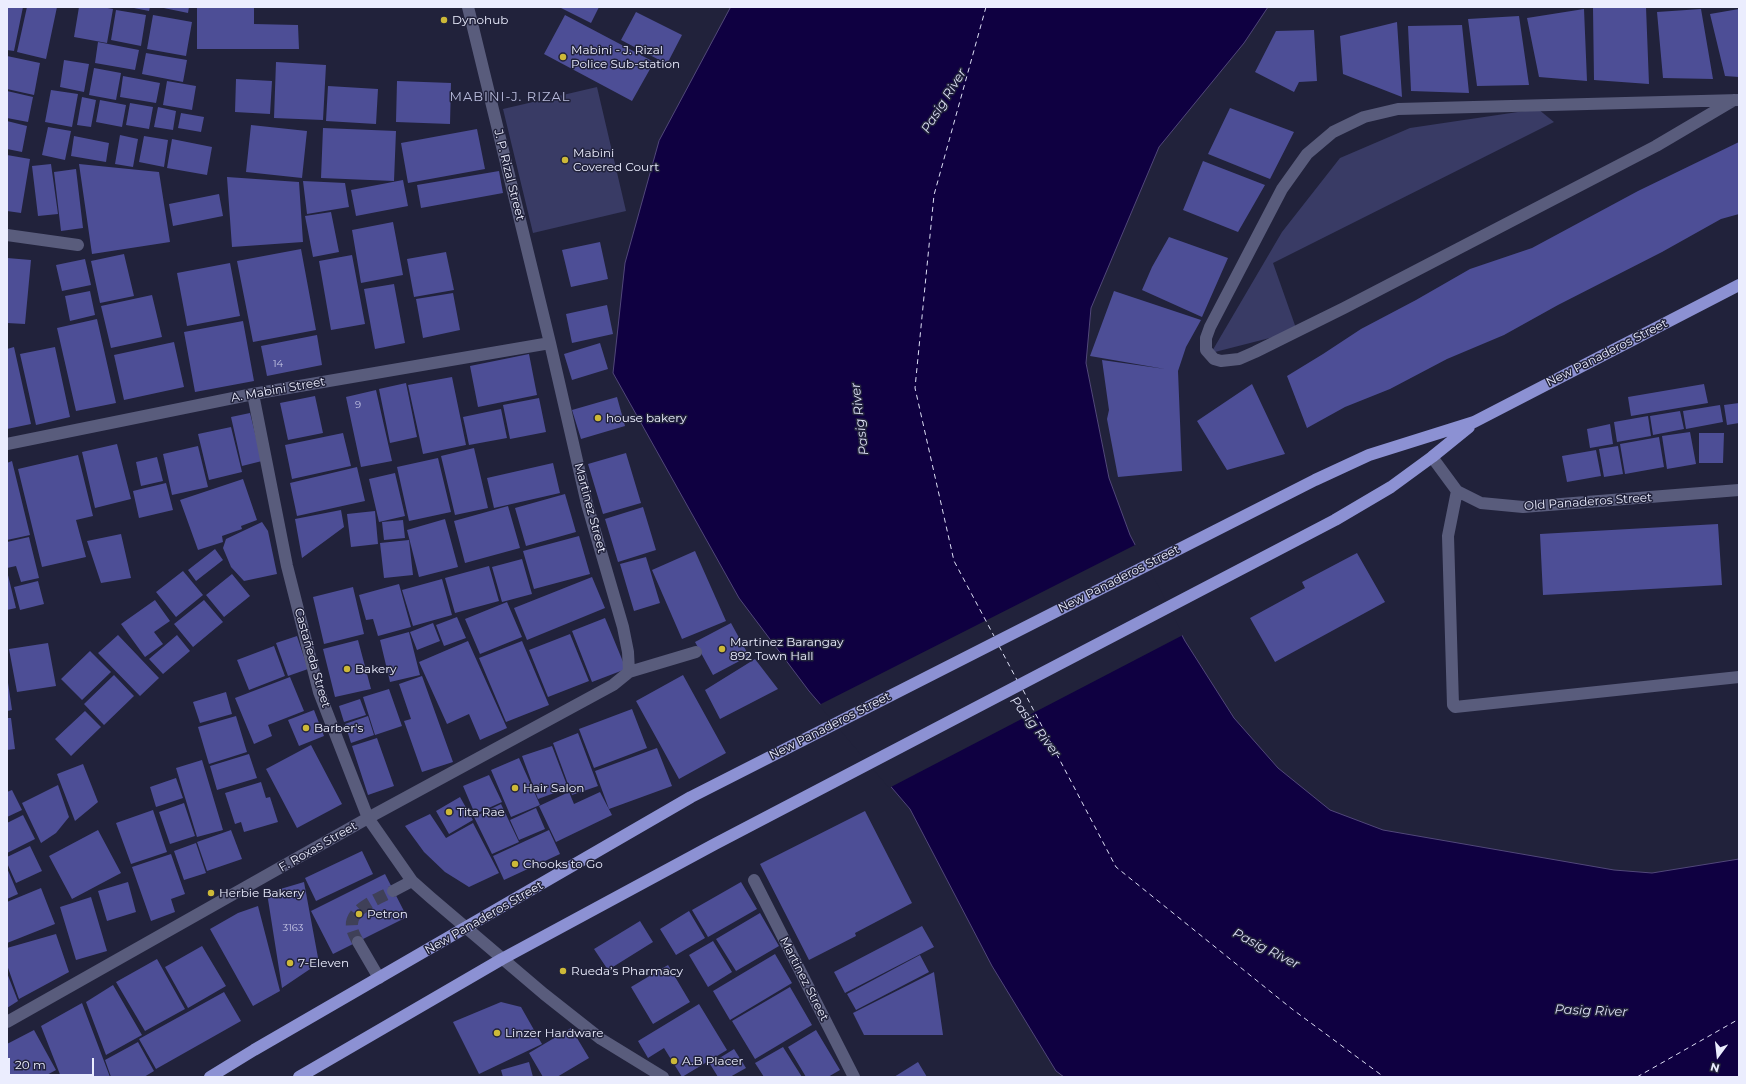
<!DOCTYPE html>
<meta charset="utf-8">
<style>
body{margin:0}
#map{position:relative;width:1746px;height:1084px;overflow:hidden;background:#21223b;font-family:Montserrat,sans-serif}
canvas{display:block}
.frame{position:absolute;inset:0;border:8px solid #ebedfe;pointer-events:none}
.north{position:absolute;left:1698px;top:1036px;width:40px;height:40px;-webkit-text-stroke:3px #21223b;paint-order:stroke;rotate:195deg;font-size:11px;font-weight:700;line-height:16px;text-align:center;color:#ebedfe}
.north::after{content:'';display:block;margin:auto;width:14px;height:18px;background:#ebedfe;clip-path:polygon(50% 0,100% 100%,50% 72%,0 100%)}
.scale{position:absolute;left:8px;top:1058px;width:86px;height:18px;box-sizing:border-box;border:2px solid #ebedfe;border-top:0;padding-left:5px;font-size:12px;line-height:14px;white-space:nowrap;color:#ebedfe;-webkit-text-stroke:3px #21223b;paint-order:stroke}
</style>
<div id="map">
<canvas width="1746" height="1084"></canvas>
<div class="frame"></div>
<div class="north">N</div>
<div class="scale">20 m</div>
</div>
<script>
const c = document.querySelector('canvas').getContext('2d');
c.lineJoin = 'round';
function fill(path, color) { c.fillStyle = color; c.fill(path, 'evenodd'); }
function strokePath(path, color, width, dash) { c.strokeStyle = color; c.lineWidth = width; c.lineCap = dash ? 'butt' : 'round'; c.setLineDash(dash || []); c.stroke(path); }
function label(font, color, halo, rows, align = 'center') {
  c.font = font + ' Montserrat,sans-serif'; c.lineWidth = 3; c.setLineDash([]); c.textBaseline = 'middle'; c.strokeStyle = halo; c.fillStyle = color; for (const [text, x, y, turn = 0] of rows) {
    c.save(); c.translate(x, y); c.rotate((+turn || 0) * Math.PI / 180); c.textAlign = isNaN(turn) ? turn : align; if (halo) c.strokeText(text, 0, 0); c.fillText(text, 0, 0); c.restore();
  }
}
const green = new Path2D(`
 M597,87l29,124 -93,22 -30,-124z
 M1538,109l16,13 -281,141 24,68 -86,22 71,-121 58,-74 70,-30z`);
const water = new Path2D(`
 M731,7h537l-24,36 -85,104 -68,161 -5,55 23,115 21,57 55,106 49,77 44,50 52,42 53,20 231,40 38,3 87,-14v218h-675l-8,-6 -64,-105 -82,-157 -101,-118 -70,-93 -126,-225 12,-110 34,-122z`);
const pier = new Path2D(`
 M1137,544l46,91 -294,153 -70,-83z`);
const ferry = new Path2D(`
 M986,7l-52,188 -19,193 39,173 40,75
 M999,646l18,34
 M1023,690l93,177 176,142 92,68
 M1637,1077l102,-58`);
const building = new Path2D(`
 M7,7h16l-9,44 -7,-1z
 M27,7h30l-11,52 -29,-7z
 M79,7h23l11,2 -6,34 -33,-6z
 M129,7h21l-1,4z
 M159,7h30l-1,6z
 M197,7h57v17l44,1 1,24h-102z
 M559,7h40l-8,16z
 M1605,7h41l3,77 -55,-4 -1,-72z
 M1584,9l3,72 -48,-4 -12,-59z
 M1701,9l12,70 -50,-1 -6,-66z
 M1739,9v68l-14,-1 -15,-62z
 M116,10l30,5 -5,31 -30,-6z
 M636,12l46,23 -15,29 -46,-24z
 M153,15l39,7 -6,34 -39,-7z
 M565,15l89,47 -22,39 -88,-47z
 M1519,16l10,69 -52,1 -9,-67z
 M1397,22l5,75 -59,-23 -3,-38z
 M1462,25l7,68 -58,-2 -3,-65z
 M1314,30l3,51 -18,1 -5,10 -39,-20 21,-41z
 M98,42l41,8 -4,20 -40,-7z
 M146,53l41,7 -4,22 -41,-8z
 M7,56l33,7 -6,32 -27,-6z
 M64,60l25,4 -5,28 -24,-5z
 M276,62l50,3 -3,55 -49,-2z
 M94,68l27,5 -5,27 -27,-5z
 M123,76l37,7 -4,20 -36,-6z
 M236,79l36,2 -2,33 -35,-2z
 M167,81l29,5 -4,24 -29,-5z
 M397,81l54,2 -1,41 -54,-2z
 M328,86l50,3 -2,35 -50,-3z
 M51,90l27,4 -6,33 -27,-5z
 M7,91l26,6 -5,25 -21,-4z
 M82,97l14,3 -5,27 -14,-2z
 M100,100l26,5 -4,22 -26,-5z
 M130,103l23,4 -4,22 -23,-4z
 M158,107l18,4 -3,19 -19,-3z
 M1230,108l64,24 -24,47 -62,-25z
 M181,113l23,4 -3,15 -23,-4z
 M7,121l20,5 -5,26 -15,-3z
 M251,125l56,6 -5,47 -56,-6z
 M48,127l23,4 -6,29 -23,-5z
 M323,128l73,3 -2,50 -73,-3z
 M477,129l8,40 -77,14 -7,-40z
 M120,135l18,4 -5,28 -18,-3z
 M74,136l35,7 -3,19 -35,-6z
 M144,136l24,4 -4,27 -25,-5z
 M172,139l40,8 -5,28 -40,-7z
 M1739,142v72l-18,5 -59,33 -104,53 -54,30 -57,24 -57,30 -45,18 -38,21 -20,-52 36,-22 38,-25 55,-29 54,-31 62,-21 106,-57z
 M7,155l23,4 -9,54 -14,-2z
 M1203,161l62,24 -27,47 -55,-22z
 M51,164l7,50 -20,2 -6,-50z
 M79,164l80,8 11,70 -78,12z
 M76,169l7,59 -22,3 -7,-59z
 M499,171l4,22 -82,15 -4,-23z
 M227,177l72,5 4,60 -71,5z
 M403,180l5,26 -52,10 -5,-26z
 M303,181l42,2 4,24 -42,7z
 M219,194l4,22 -50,10 -4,-22z
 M331,212l8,40 -26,5 -8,-41z
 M393,222l10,53 -42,8 -9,-53z
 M1169,237l59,21 -26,59 -60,-27 10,-23z
 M600,242l8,37 -37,8 -9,-37z
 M301,249l15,81 -63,12 -16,-81z
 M446,252l8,38 -40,7 -7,-38z
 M124,254l10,42 -34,7 -9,-42z
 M352,255l13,69 -34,6 -12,-69z
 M7,258l24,2 -6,64 -18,-1z
 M85,259l6,26 -29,6 -6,-26z
 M230,263l10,53 -53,10 -10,-53z
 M394,284l11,59 -30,6 -11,-60z
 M90,291l5,24 -25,6 -5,-25z
 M1114,291l87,29 -15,27 -8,24 4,100 -64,6 -11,-58 2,-9 -7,-50 63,9 -75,-13z
 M453,293l7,37 -37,8 -7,-39z
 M152,295l10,42 -51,11 -10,-42z
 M607,305l6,29 -41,9 -6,-29z
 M97,319l19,84 -40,8 -19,-83z
 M243,321l11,60 -59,11 -11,-60z
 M317,335l5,30 -55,11 -6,-30z
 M174,342l10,45 -60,13 -10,-45z
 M600,343l8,26 -36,11 -8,-26z
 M14,347l17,77 -24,5v-80z
 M55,347l15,70 -34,8 -16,-71z
 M529,354l8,41 -59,12 -8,-41z
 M452,377l14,68 -43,9 -15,-69z
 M406,383l11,54 -27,6 -11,-54z
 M1252,384l33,70 -58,16 -30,-49z
 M1704,384l4,19 -77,13 -3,-19z
 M376,390l16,71 -31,6 -15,-70z
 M315,396l8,37 -35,7 -8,-37z
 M617,397l8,29 -44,13 -9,-29z
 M539,398l7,34 -36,7 -7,-34z
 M1739,403v20l-12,2 -3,-20z
 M1720,405l3,17 -37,7 -3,-18z
 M501,409l6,29 -38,7 -6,-28z
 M1680,411l4,18 -31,6 -3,-19z
 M250,413l12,48 -20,5 -11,-49z
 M1648,416l3,20 -34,6 -3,-20z
 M1610,424l3,20 -23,4 -3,-19z
 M231,427l11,45 -33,8 -11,-46z
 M1690,432l6,32 -29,5 -5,-33z
 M343,433l8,33 -59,13 -7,-34z
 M1699,433h25l-1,30h-24z
 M1659,437l5,30 -39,7 -5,-30z
 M117,444l14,55 -36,9 -13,-56z
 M198,446l10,41 -36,8 -9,-41z
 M1618,446l5,28 -19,3 -5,-28z
 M474,448l14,60 -33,7 -14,-59z
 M1596,450l5,26 -34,6 -5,-26z
 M626,453l15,50 -38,11 -15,-50z
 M78,455l15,61 -17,4 10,37 -44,10 -24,-98z
 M157,457l6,24 -22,5 -5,-24z
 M438,458l13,54 -42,9 -12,-54z
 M12,461l18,74 -23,5v-77z
 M553,463l7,30 -66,15 -7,-30z
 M357,467l8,34 -68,15 -7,-33z
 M395,473l10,43 -26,6 -10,-43z
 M243,479l14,41 -16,6 1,3 -20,7 1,6 -25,8 -18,-50z
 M166,483l7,27 -34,8 -6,-27z
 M565,494l11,38 -50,14 -11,-38z
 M508,506l12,42 -55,15 -11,-42z
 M643,507l13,43 -38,12 -13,-43z
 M341,510l3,17 -42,31 -7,-39z
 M375,511l3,33 -27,3 -4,-33z
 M445,519l13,48 -39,10 -12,-47z
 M403,520l2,18 -21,2 -2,-18z
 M262,522l6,9 9,43 -33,7 -13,-14 -8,-19 3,-9z
 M1718,524l4,61 -179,10 -3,-61z
 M121,534l10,44 -30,5 -14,-42z
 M579,536l11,38 -56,15 -11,-38z
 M29,537l10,41 -18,4 -5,-16 -9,2v-26z
 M409,540l4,35 -29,3 -4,-35z
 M215,549l8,11 -27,21 -8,-11z
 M695,551l31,70 -44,18 -30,-69z
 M1357,553l28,49 -110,60 -25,-44 55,-30 -3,-6z
 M646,557l14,46 -26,8 -14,-47z
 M522,559l10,35 -30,8 -10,-35z
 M489,566l10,35 -44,12 -10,-35z
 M7,571l9,37 -9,2z
 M183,571l20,24 -27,22 -20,-25z
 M232,574l18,22 -26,21 -18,-22z
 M592,577l13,31 -78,32 -13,-32z
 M442,579l10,36 -39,11 -11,-36z
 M38,581l6,23 -24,6 -6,-23z
 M399,584l12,43 -33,9 -5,-17 -7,1 -7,-25z
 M353,587l11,47 -40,10 -11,-47z
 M155,600l15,21 -16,11 9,12 -18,13 -24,-33z
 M204,600l19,22 -30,25 -19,-23z
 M507,602l15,35 -42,17 -15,-35z
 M457,617l9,21 -22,8 -8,-21z
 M605,618l21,51 -34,13 -20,-51z
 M433,623l7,18 -23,9 -7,-18z
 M731,623l18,33 -36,19 -18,-33z
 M409,632l11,43 -30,7 -10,-42z
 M570,634l19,47 -41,16 -19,-47z
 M118,635l41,43 -19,18 -42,-43z
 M177,635l13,16 -27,23 -14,-15z
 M297,636l11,33 -20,7 -12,-33z
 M358,640l13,49 -36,8 -12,-48z
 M468,641l39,87 -27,12 -11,-26 -22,10 -28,-62z
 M522,641l27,64 -43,17 -27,-64z
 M48,643l8,43 -39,6 -8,-43z
 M274,646l11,30 -36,14 -12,-30z
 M90,651l21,21 -29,28 -21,-21z
 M755,659l23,30 -58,30 -15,-29z
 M114,675l20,21 -30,29 -20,-21z
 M683,675l43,78 -47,26 -43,-78z
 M7,676l5,34 -5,1z
 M422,676l31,86 -31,10 -18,-51 7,-2 -12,-35z
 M290,677l14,34 -36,14 4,11 -18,8 -19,-46z
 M389,689l13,37 -27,9 -12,-38z
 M226,692l6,22 -32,9 -7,-21z
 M360,699l6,16 -22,7 -5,-16z
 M632,709l15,39 -53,20 -15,-39z
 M314,710l10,26 -25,10 -11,-26z
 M85,711l16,16 -30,29 -16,-17z
 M236,716l11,36 -38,12 -11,-37z
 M368,716l6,19 -23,8 -6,-19z
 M7,718h4l4,31 -8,1z
 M578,733l20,53 -26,9 -19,-52z
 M377,738l17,48 -26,9 -16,-49z
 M311,745l31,59 -45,24 -31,-59z
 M552,746l16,42 -30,11 -16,-43z
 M657,748l15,38 -63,23 -14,-38z
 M249,754l8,24 -40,12 -7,-24z
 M519,758l21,47 -29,12 -20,-47z
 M202,760l21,70 -26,7 -21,-69z
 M83,764l15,38 -23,19 -18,-47z
 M489,775l13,27 -27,12 -12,-28z
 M176,778l7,20 -27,9 -6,-20z
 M261,782l5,16 4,-1 8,25 -34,10 -3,-10 -6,2 -10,-31z
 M58,785l11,32 -13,16 -15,10 -19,-40z
 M12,790l10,20 -15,7v-25z
 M569,792l5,12 26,-12 12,23 -56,27 -17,-36z
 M460,797l13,23 -24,14 -13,-23z
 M184,803l11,33 -25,8 -11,-32z
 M501,804l18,38 -27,12 -18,-37z
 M536,808l9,21 -26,11 -9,-20z
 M153,810l14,42 -36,12 -15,-41z
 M865,811l47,92 -57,30 1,3 -47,24 -49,-96z
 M430,814l16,24 27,-15 26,50 -30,14 -24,-15 -21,-20 -19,-26z
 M23,815l12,24 -28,14v-30z
 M98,830l23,43 -49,26 -23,-43z
 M231,830l11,29 -35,12 -10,-29z
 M549,830l11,24 -56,26 -11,-24z
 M196,843l10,30 -22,7 -10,-29z
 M30,846l12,25 -26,12 -9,-20v-6z
 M362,851l11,23 -57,27 -11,-23z
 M171,854l14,40 -14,5 4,13 -24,9 -19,-54z
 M7,868l11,26 -11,5z
 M385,874l22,43 -74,37 -22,-43z
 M128,882l8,30 -29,9 -9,-30z
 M304,882l15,81 -37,25 -15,-95z
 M741,882l16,27 -49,28 -16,-27z
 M41,888l14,36 -48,19v-41z
 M91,897l16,54 -31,9 -16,-53z
 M258,906l22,85 -27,15 -43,-77 28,-16z
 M689,911l16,27 -29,17 -16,-26z
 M760,913l19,33 -43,25 -20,-32z
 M640,921l13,21 -45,28 -14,-21z
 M922,926l12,21 -89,46 -11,-21z
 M56,934l13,38 -50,27 -12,-34v-17z
 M713,941l19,31 -24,15 -19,-32z
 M202,946l24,40 -38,22 -23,-41z
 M775,954l17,29 -62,37 -17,-29z
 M920,955l9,17 -73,38 -9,-16z
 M157,959l28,50 -40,22 -29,-49z
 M668,965l22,37 -37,22 -22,-37z
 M934,972l9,63h-79l-11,-22z
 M7,973l11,28 -11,7z
 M113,985l29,50 -36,20 -20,-53z
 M790,987l22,38 -57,34 -23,-38z
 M224,992l17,29 -85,48 -17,-30z
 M501,1002l20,5 21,37 -63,30 -26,-52z
 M82,1003l28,74h-49l-20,-51z
 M699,1004l28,46 -45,27 -18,-29 -16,10 -10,-17z
 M571,1028l18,30 -32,19h-14l-14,-24z
 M34,1030l22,40 -13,7h-36v-33z
 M816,1030l24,40 -12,7h-22l-18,-30z
 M138,1042l16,29 -10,6h-33l-6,-17z
 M783,1047l19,30h-38l-9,-14z
 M734,1049l12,19 -16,9h-12l-8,-13z
 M529,1062l4,15h-30l-2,-7z
 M918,1062l9,15h-33z`);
const minorTunnel = new Path2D(`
 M358,942c-2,-4 -6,-10 -6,-15 -3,-18 28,-29 41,-36`);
const minor = new Path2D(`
 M468,7l82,336 37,161 36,123 5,25 1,20
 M1734,100l-78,46 -312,162 -89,44 -16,7 -18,2 -7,-2 -8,-9v-12l4,-11 72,-138 25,-35 26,-22 31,-15 34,-8 341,-9
 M7,235l71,10
 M253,394l34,172 32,126 49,126 44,63 18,16 114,97 57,45 62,38
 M7,444l246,-50 297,-51
 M1432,457l25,34 24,12 42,4 216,-17
 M1457,491l-9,45 5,169 2,2 284,-30
 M754,880l100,197
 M393,891l19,-10
 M358,942l21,36
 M7,1022l361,-204 245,-133 16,-13 67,-20`);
const major = new Path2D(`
 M210,1077l44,-27 437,-253 624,-317 54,-25 105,-33 265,-137
 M299,1077l203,-118 213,-115 620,-324 56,-33 41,-30 37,-30`);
const markers = [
 [444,20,4,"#cdb938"],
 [563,57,4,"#cdb938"],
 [565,160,4,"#cdb938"],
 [598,418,4,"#cdb938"],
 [722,649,4,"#cdb938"],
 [347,669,4,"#cdb938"],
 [306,728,4,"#cdb938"],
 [515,788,4,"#cdb938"],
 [449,812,4,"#cdb938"],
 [515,864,4,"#cdb938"],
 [211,893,4,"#cdb938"],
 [359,914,4,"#cdb938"],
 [290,963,4,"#cdb938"],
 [563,971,4,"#cdb938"],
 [497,1033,4,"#cdb938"],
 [674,1061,4,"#cdb938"]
];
const numberNames = [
 ["14",278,364],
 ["9",358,405],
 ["3163",293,928]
];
const poiNames = [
 ["Dynohub",452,20],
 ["Mabini - J. Rizal",571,50],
 ["Police Sub-station",571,64],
 ["Mabini",573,153],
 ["Covered Court",573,167],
 ["house bakery",606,418],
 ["Martinez Barangay",730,642],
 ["892 Town Hall",730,656],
 ["Bakery",355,669],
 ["Barber's",314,728],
 ["Hair Salon",523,788],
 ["Tita Rae",457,812],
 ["Chooks to Go",523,864],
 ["Herbie Bakery",219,893],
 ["Petron",367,914],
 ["7-Eleven",298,963],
 ["Rueda’s Pharmacy",571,971],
 ["Linzer Hardware",505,1033],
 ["A.B Placer",682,1061]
];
const streetNames = [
 ["J. P. Rizal Street",509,175,76],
 ["New Panaderos Street",1607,353,-27],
 ["A. Mabini Street",278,390,-10],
 ["Old Panaderos Street",1588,502,-4],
 ["Martinez Street",590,508,75],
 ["New Panaderos Street",1119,579,-27],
 ["Castañeda Street",312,658,74],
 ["New Panaderos Street",830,726,-27],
 ["F. Roxas Street",318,847,-30],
 ["New Panaderos Street",484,918,-30],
 ["Martinez Street",804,979,63]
];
const neighbourhoodNames = [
 ["MABINI-J. RIZAL",510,97]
];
const waterNames = [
 ["Pasig River",944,101,-58],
 ["Pasig River",860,419,-97],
 ["Pasig River",1035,727,52],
 ["Pasig River",1266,949,27],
 ["Pasig River",1591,1011,2]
];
fill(green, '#393b65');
fill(water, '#0f0041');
strokePath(water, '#51477a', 1);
fill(pier, '#21223b');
strokePath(ferry, '#dcdef4', 1, [5, 4]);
fill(building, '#4d4e96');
strokePath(minorTunnel, '#3f4058', 12, [12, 6]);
strokePath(minor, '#595c7c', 12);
strokePath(major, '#8c91d3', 12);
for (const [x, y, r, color] of markers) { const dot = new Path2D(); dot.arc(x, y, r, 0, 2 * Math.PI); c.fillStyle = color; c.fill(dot); strokePath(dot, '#21223b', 1.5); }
label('10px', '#c4c5e4', null, numberNames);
label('12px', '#ebedfe', '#21223b', poiNames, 'left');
label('12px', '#ebedfe', '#21223b', streetNames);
c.letterSpacing = '1px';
label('13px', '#b8bbdb', '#21223b', neighbourhoodNames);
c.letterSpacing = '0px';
label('italic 13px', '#dcdef4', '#21223b', waterNames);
</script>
